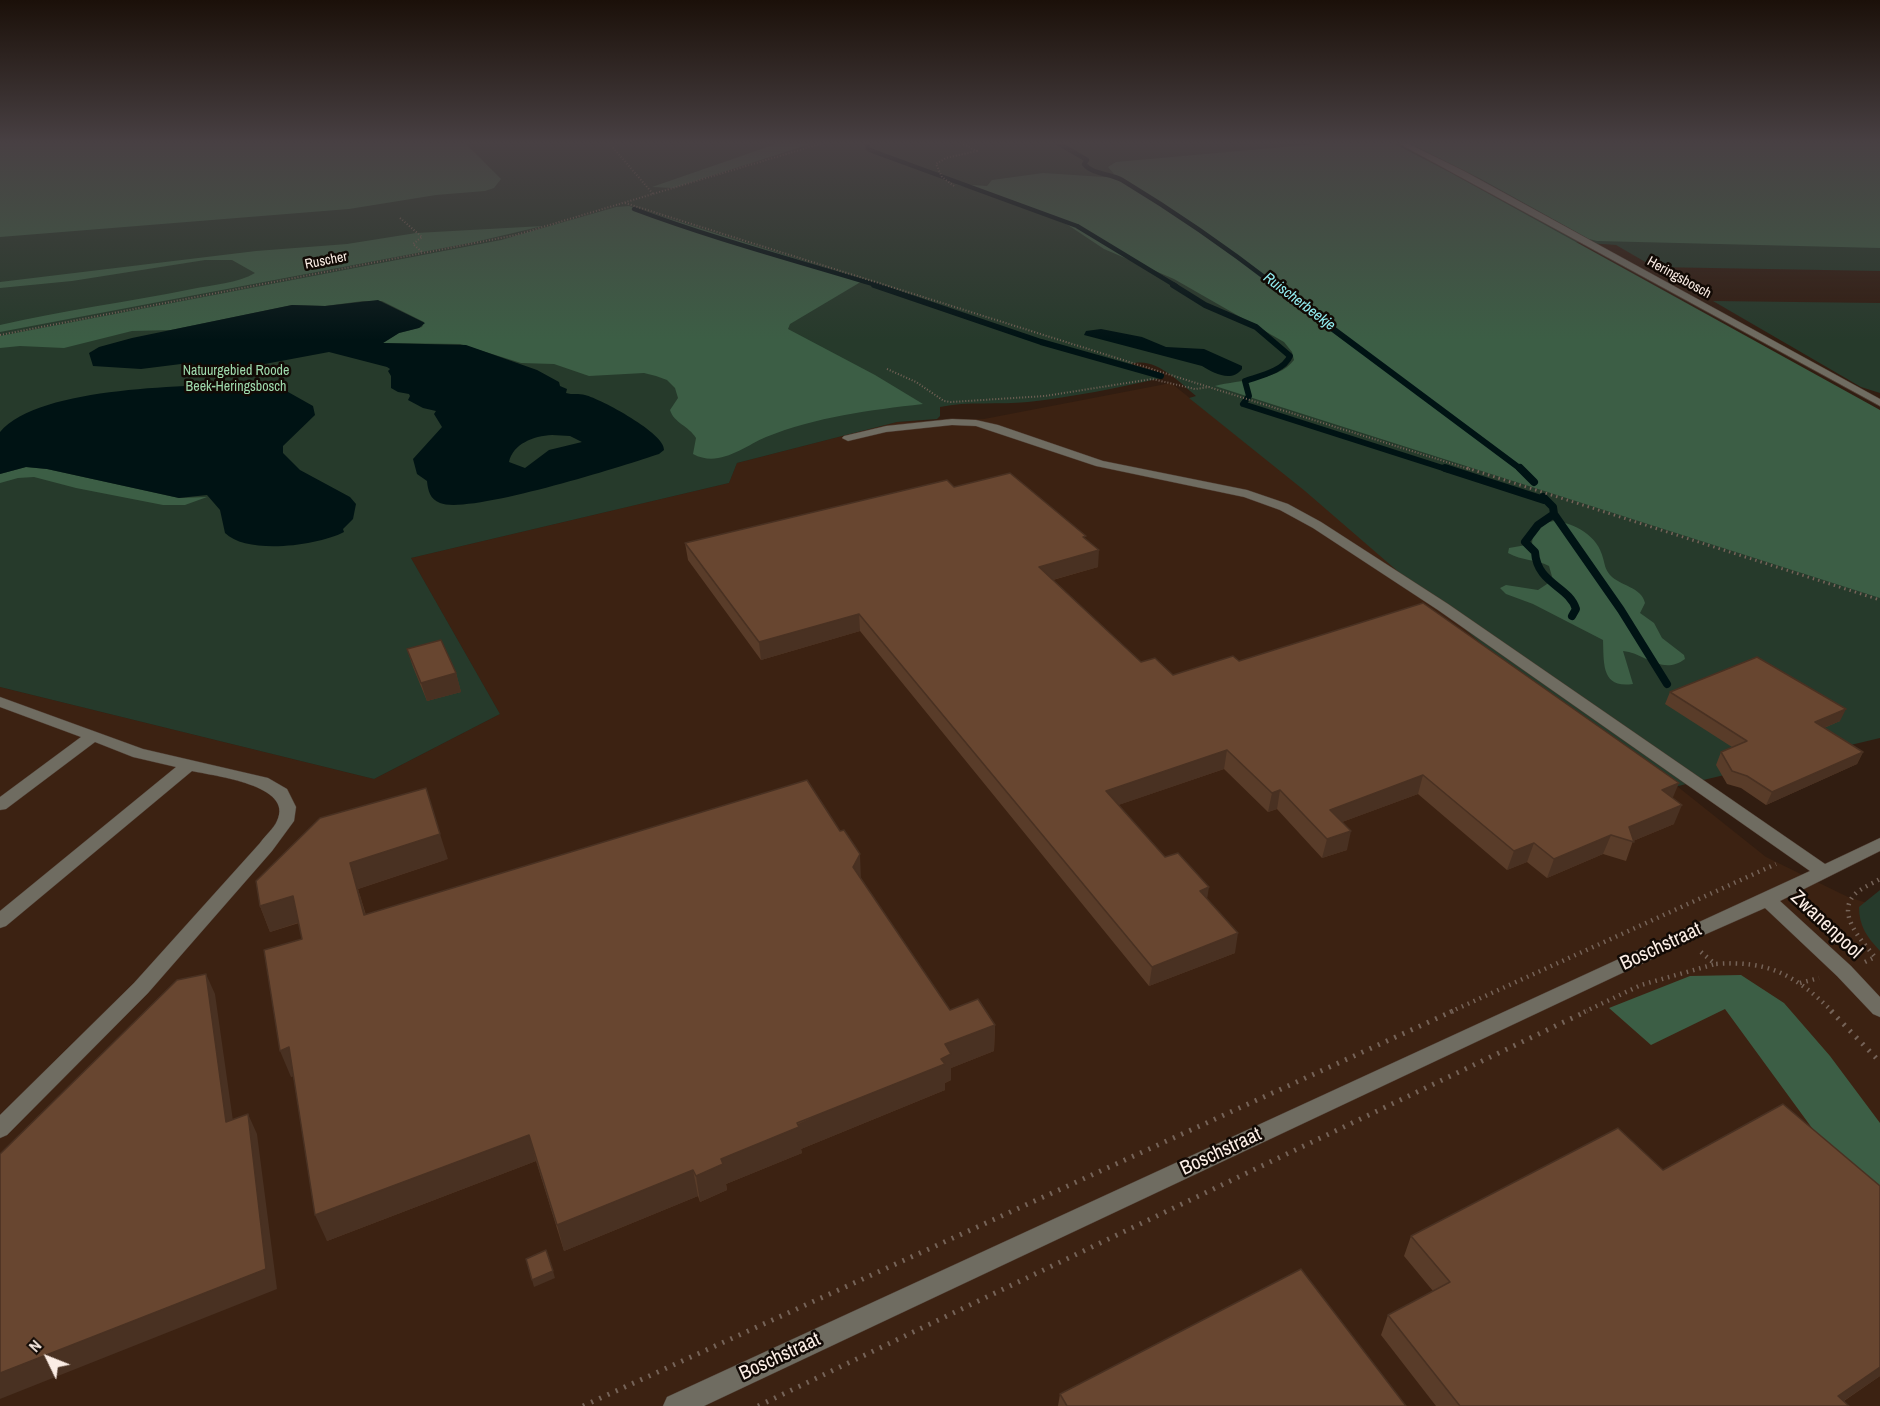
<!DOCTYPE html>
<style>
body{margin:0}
#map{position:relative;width:1880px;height:1406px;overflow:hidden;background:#311d11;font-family:"Archivo Narrow",sans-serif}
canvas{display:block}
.north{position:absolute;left:18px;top:1328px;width:60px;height:60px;-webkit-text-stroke:4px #120a05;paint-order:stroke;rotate:313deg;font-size:16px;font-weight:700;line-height:24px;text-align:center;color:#fbede5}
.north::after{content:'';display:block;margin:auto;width:21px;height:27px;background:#fbede5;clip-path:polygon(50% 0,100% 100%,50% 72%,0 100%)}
</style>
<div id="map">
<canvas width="1880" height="1406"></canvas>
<div class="north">N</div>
</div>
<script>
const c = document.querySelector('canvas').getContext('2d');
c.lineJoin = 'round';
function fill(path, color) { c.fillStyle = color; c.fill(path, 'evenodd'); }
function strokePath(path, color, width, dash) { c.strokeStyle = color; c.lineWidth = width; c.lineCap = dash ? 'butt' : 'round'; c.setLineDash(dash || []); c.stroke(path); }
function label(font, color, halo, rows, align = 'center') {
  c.font = font + ' "Archivo Narrow",sans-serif'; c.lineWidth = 5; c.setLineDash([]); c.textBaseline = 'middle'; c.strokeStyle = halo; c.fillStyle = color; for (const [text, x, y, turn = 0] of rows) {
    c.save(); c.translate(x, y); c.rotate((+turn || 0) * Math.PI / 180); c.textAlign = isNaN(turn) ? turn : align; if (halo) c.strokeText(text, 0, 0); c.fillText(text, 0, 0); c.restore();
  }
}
const built = new Path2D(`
 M1171,383l595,474 82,40 32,10v499h-1880v-719l374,92 126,-65 -89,-156 318,-75 8,-20 160,-41 87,-3z`);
const green = new Path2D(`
 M0,143h1880v128l-226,-4 -38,-22 -43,-3 307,171v325l-227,54 -348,-301 -116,-93 7,-2c-17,-14 -41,-40 -65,-32l29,9 1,5c-44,10 -88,19 -133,24 -29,3 -60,-1 -88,5v9l-3,3 -40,3 -160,41 -8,20 -318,75 89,156 -126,65 -374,-92z
 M1713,301l167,2v90l-19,-6z
 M1880,890v61c-13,-14 -21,-25 -21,-44z`);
const forest = new Path2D(`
 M0,143h465l36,36 -7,9 -9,3 -49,4 -87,14 -349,28z
 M779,143h35l-141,45 -21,-1z
 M1328,143h65l58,30 429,237v188l-665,-212c25,-7 62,-4 79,-26l-2,-8 -8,-10 -110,-63 -70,-30 -36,-24 -67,-28 -46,-13 32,2 5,-6 51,-7 61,4 10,-3 -6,-7 8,-5z
 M1409,143h471v105l-283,-7 -8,-2 -108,-60z
 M629,206l235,74 -74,44 -2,5 87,46 48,29c-53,6 -107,13 -157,33 -23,10 -47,31 -73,17l3,-16c-7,-12 -22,-15 -26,-28l8,-12 -3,-10 -8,-8 -11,-4 -12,-3 -55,3 -35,-12 -33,-1 -61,-19 -77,-1 16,-10 23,-6 2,-5 -42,-21h-19l-38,5 -33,-1 -121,25 -39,1 -68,17 -44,-2 -20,2v-12l501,-96 115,-33z
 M543,226l-68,16 -475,90v-7c64,-15 128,-23 192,-36 20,-4 46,-6 63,-16l-23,-13h-27l-133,21 -72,7v-6l256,-31 91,-7 69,-11z
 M26,467l21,2 132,29 28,-1 -22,8h-22l-87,-17 -42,-11 -16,1 -18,5v-9z
 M1554,521c21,2 44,15 49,37 2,7 2,11 7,17 10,11 32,12 35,28l-5,10 14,10 8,15 22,17 1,4c-23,17 -40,-6 -62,-8l10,33c-32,5 -29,-21 -30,-44l-70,-36 -27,-10 -6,-6 6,-3 32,5 15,-10 -4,-14c-13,-7 -27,-5 -41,-13l1,-5 23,-4 1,-12 12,-9z
 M1741,975l43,28 46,53 50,67v64l-60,-48 -95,-130 -74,36 -42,-37 81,-32z`);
const water = new Path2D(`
 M378,300l47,23 -6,5 -20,5 -16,10 83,2 71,25 22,12 1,4 7,3 -1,4c6,2 13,0 19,2 16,4 81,39 79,55l-5,4c-36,12 -190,61 -219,49 -10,-4 -12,-12 -13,-22l-10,-7 -4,-15 29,-32 -8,-13 2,-3 -13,-3 -15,-8 2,-4 -1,-2 -11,-2 -7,-4v-12l-3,-5 2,-2 -3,-2 -58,-15 -91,17 -35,-1 -14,-5 -48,6 -48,-3 -4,-13 10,-6 33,-9 160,-33 33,1zM552,435l18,1 12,6 -33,8 -24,18 -16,-6c4,-18 24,-26 43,-27z
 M1101,329l41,8 24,10 38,2 38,17v3c-11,14 -28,4 -40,-3l-118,-31 2,-4z
 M253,384l28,4 32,18 2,9 -32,31v7l17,17 50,27 6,7 -3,15 -10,10 1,3c-27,14 -97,23 -119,1l-5,-23 -13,-15 -28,3 -132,-29 -21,-2 -26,7v-42c40,-47 193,-46 253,-48z`);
const streamFar2 = new Path2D(`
 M867,143l1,6 7,3 202,74 99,60
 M1058,143l29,17 -3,4c9,11 26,9 38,16 53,32 105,68 154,106
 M634,209c80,30 163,52 245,77`);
const streamFar1 = new Path2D(`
 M874,285l167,57 120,34
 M1173,285l32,20 51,22 34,29c-6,15 -31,20 -45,25l4,15 -6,8 206,66
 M1274,285l248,185`);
const stream = new Path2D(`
 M1445,468l99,32
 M1520,468l14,14
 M1543,497l10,10 1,7 -16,11 -13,17 10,10c2,32 34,34 41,57l-4,7
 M1554,514l67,96 46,74`);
const pathFar3 = new Path2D(`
 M609,143l45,52
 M954,186l-12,-9 -6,-13 10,-6 31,-7 -16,-8
 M625,203l847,267
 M400,218l22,19 -9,7 10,9
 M0,335l516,-100 307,-92
 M887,369l29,13 28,19 7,1 94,-6 107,-17 43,10 15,-2`);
const pathFar2 = new Path2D(`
 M1467,468l413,132`);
const pathFar1 = new Path2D(`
 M1701,952l14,12c54,-4 80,11 118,48
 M1865,962l10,-5c-12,-15 -40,-43 -20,-63 6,-6 17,-10 25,-15
 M1800,983l19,-5
 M1450,1012l326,-148
 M1584,1012l57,-27 74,-21`);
const path = new Path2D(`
 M1831,1011l49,51
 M583,1406l870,-395
 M758,1406l829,-395`);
const minor = new Path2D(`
 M1398,143h9l57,28 416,228v7z
 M952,419l24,1 22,5 105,36 144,29 41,14 33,18 127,82 377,260 55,-26v13l-100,50 71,65 29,31v20l-7,-3 -36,-38 -72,-68 -77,34 -984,464h-41l4,-9 1143,-526 -372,-261 -125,-82 -33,-18 -36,-13 -148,-31 -120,-40 -24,-1 -66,7 -38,9 -6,-3 2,-2 42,-10z
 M0,697l143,52 125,29 19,11 9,18 -2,14 -22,30 -124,142 -141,142 -7,3v-23l134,-132 126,-140c5,-7 14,-15 17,-22 18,-36 -63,-45 -85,-50l-186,155 -6,2v-17l176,-144 -43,-10 -38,-15 -89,67 -6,1v-13l81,-60 -81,-30z`);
const wall = new Path2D(`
 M1086,539l12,28 -45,13 88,82 32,13 66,-14 434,137 1,26 -41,17 -7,20 -23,-7 -56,24 -20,-16 -20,8 -89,-76 -76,28 5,28 -25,8 -45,-49 -9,3 -44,-43 -106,36 47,52 42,42 28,54 -86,33 -289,-355 -99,29 -73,-100 -3,-17z
 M407,649l49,24 5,19 -34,9 -14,-34z
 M1670,692l170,29 -16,7 39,24 -6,12 -91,41 -25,-17 -14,-4 -11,-19 5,-13 11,-5 -67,-43z
 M448,859l-90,30 8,26 495,-36 89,131 45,15 -1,26 -43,17v12l-6,3v7l-144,59 1,4 -76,31 1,6 -27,12 -2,-6 -134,55 -28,-90 -209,80 -34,-165 -2,1 11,-138 -3,-16 -29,9 -10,-26z
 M1663,1170l217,16v190l-36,25 5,5h-413l-55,-71 7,-20 45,-24 -29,-35 7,-20z
 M1060,1394l346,12h-348z`);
const shadedWall = new Path2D(`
 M1099,550l-1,17 -60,17 1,-17z
 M859,614l1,17 -99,29 -2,-18z
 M456,673l5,19 -34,9 -6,-18z
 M1846,709l-6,12 -31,13 6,-12z
 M1227,750l-3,19 -120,41 2,-19z
 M1863,752l-6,12 -91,41 6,-13z
 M1423,775l-5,19 -92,34 4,-18z
 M1679,783l-8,19 -9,-12z
 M1280,790l-3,19 -9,3 4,-19z
 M1682,805l-8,19 -41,17 -4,-14z
 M1351,831l-4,19 -25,8 5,-19z
 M440,834l8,25 -90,30 15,52 -9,-26 -14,-52z
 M1611,835l-8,19 -56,24 7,-19z
 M1534,843l-7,19 -20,8 7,-19z
 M860,854l1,25 -8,-12z
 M1209,887l-3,19 -6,-15z
 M293,896l10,25 -33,11 -10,-26z
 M1238,933l-3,20 -86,33 3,-19z
 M206,974l9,20 21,148 -10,-20z
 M995,1025l-1,26 -43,17v12l-6,3v7l-144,59 1,4 -76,31 1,6 -27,12 -4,-26 25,-17 220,-100 4,-15z
 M289,1047l11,27 -9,3 -11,-26z
 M248,1114l9,20 20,155 -277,110v-26z
 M529,1135l7,26 -209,80 -12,-26z
 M693,1170l5,26 -134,55 -7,-26z
 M553,1271l2,7 -21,9 -2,-7z
 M1880,1367v9l-44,30 2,-10z`);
const building = new Path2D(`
 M1010,473l76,63 -3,1 16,13 -60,17 102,95 14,-4 18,17 60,-19 6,5 184,-58 256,180 -17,7 20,15 -53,22 5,15 -23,-7 -57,24 -20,-16 -20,8 -91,-76 -93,35 21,21 -24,8 -47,-49 -8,3 -45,-43 -121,41 59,66 13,-4 31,34 -9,4 38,42 -86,34 -293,-353 -100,28 -74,-99 262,-63 7,7z
 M441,640l15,33 -35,10 -14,-34z
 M1757,657l89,52 -31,13 48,30 -91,40 -25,-16 -15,-5 -11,-19 26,-11 -77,-49z
 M807,780l33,51 4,-1 16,24 -7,13 97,143 28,-11 17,26 -50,19 6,10 -10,5 4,5 -148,59 2,4 -78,32 2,5 -27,12 -3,-6 -136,55 -28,-90 -214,80 -26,-168 -9,4 -16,-101 38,-11 -9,-43 -33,10 -4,-25 64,-63 106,-30 14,46 -90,29 14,52z
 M206,974l20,148 22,-8 18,155 -266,104v-219l177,-174z
 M1783,1104l97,82v181l-42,29 11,10h-389l-72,-91 62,-33 -39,-46 207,-108 45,42z
 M546,1250l7,21 -21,9 -6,-21z
 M1301,1269l105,137h-339l-7,-12z`);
const farStreetnames = [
 ["Ruscher",326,261,-11],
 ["Heringsbosch",1679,278,29]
];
const farParknames = [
 ["Natuurgebied Roode",236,371],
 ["Beek-Heringsbosch",236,387]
];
const farWaternames = [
 ["Ruischerbeekje",1299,302,37]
];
const nearStreetnames = [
 ["Zwanenpool",1826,925,43],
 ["Boschstraat",1661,947,-25],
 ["Boschstraat",1221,1152,-25],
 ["Boschstraat",780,1357,-25]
];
fill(built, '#3c2212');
fill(green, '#263a2b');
fill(forest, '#3c5e45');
fill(water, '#001314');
strokePath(streamFar2, '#001314', 4.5);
strokePath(streamFar1, '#001314', 6);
strokePath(stream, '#001314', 8);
strokePath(minor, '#4d3a2f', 1);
strokePath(pathFar3, '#756358', 2, [1, 2]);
strokePath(pathFar2, '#756358', 3, [1.5, 4]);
strokePath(pathFar1, '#756358', 4.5, [1.5, 5]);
strokePath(path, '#756358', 5, [2, 7]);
fill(minor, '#6f6c61');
fill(wall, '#593c29');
fill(shadedWall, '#493122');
fill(building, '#684630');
strokePath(building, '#493122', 1.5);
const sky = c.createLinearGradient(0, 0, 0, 340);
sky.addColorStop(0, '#1b1009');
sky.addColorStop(0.42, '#484043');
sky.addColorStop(1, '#48404300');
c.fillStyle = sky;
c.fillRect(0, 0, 1880, 340);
label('14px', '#fbede5', '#120a05', farStreetnames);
label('14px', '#9fdaad', '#120a05', farParknames);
label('italic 15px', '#93eef2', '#120a05', farWaternames);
label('20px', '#fbede5', '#120a05', nearStreetnames);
</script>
